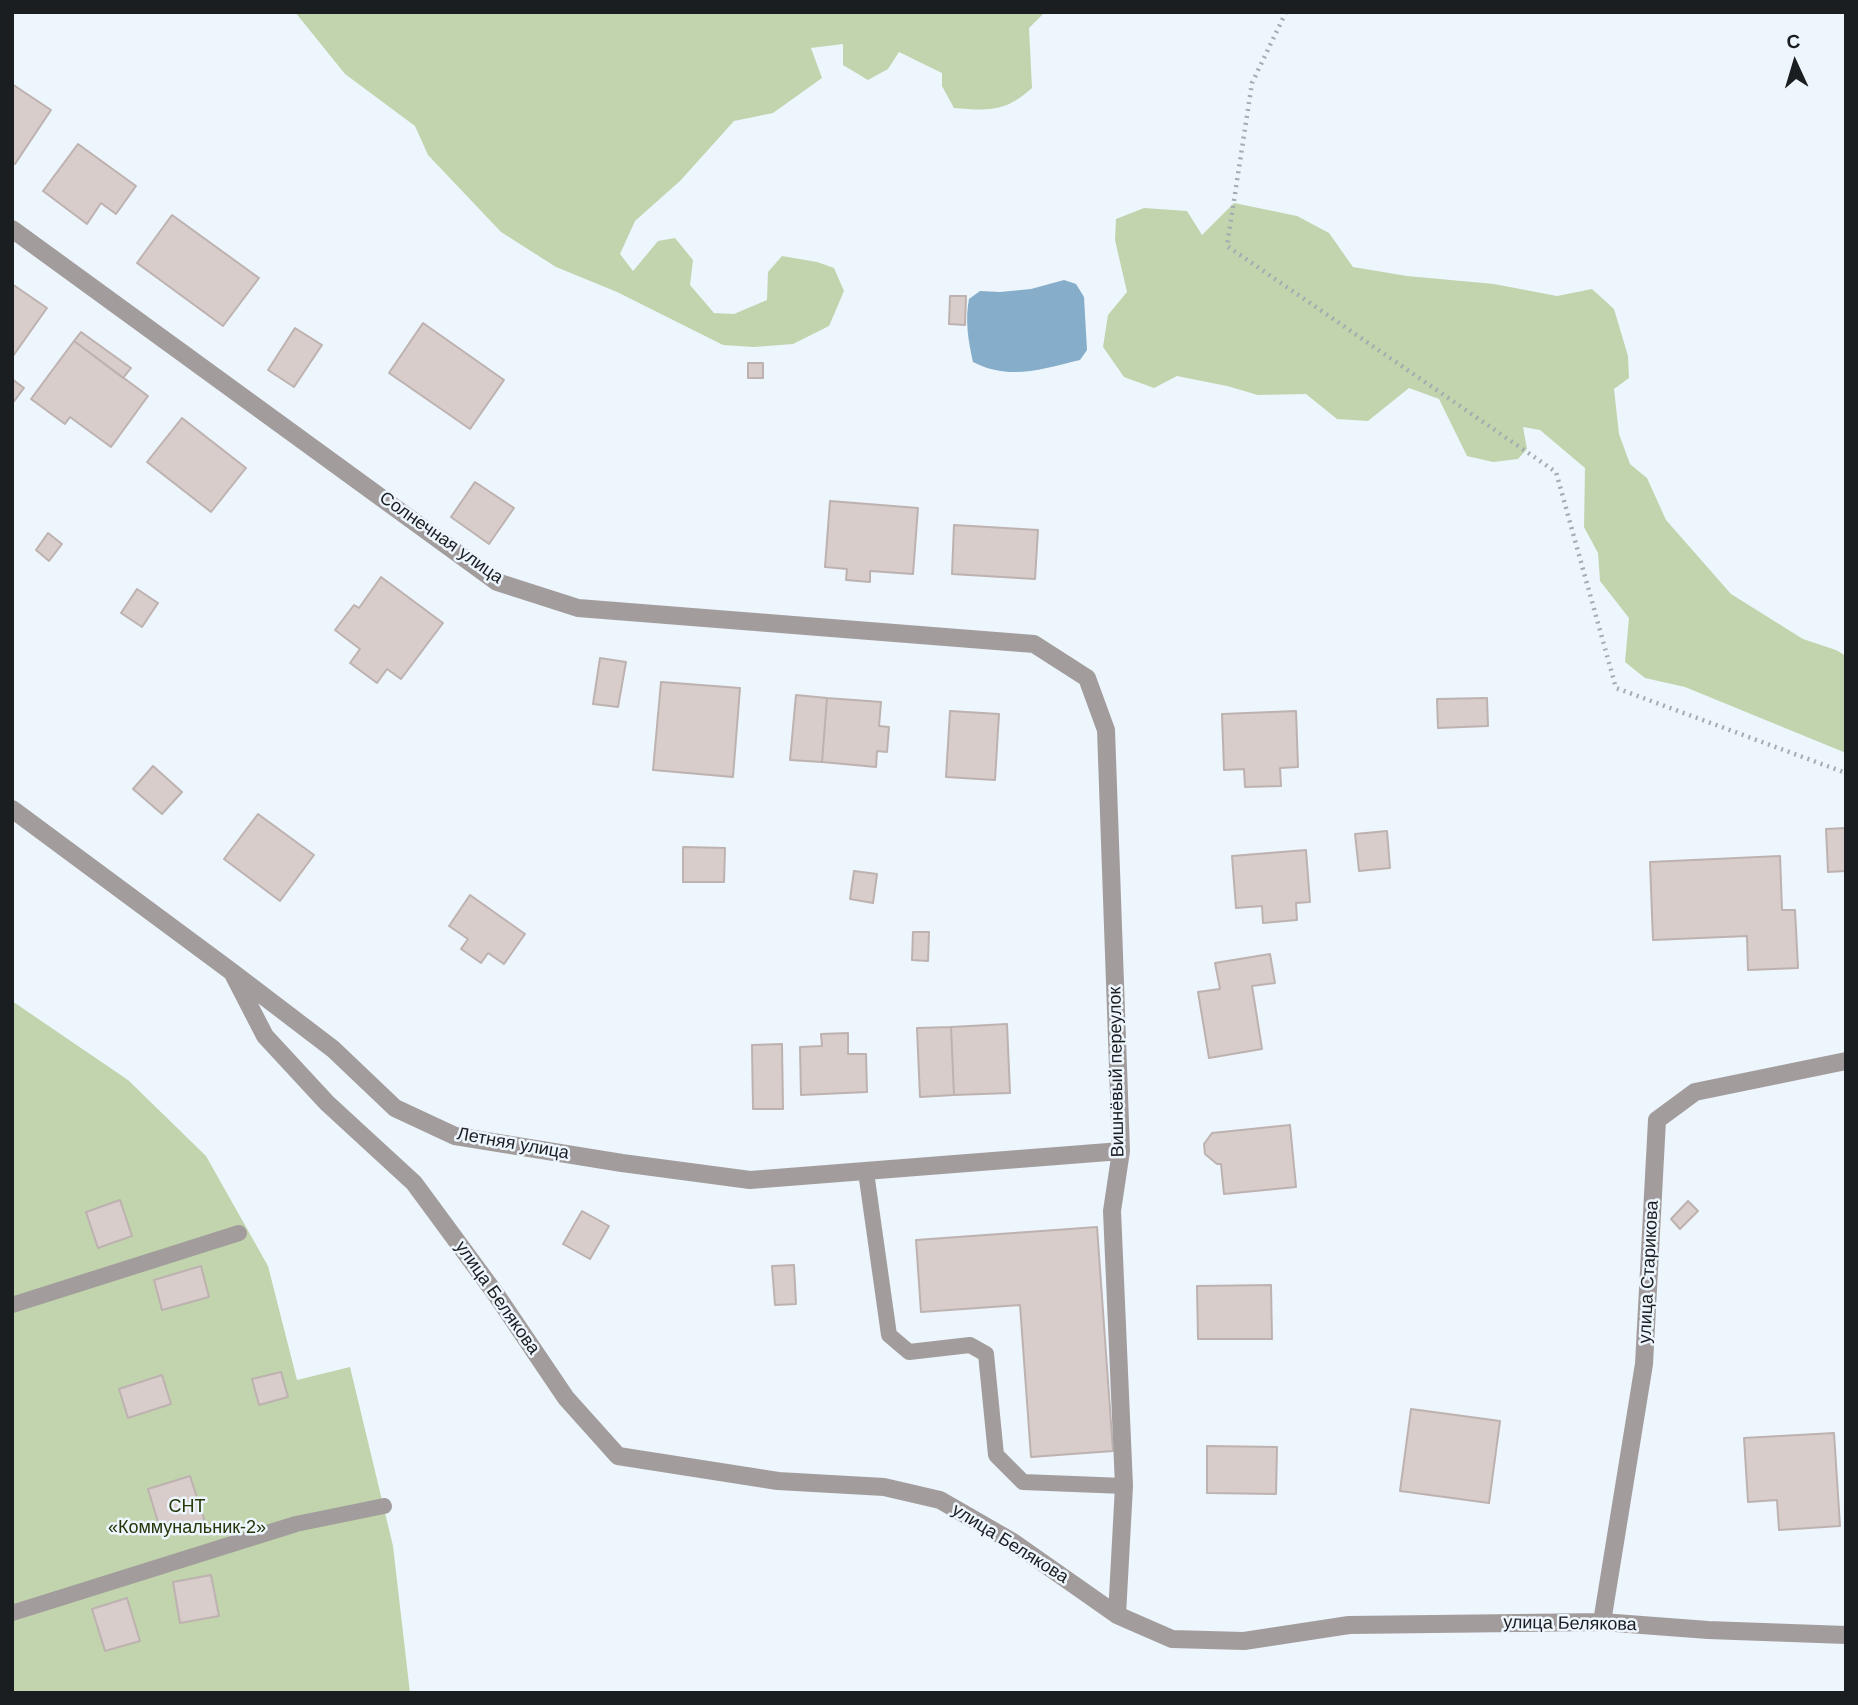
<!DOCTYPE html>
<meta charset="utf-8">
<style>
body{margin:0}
#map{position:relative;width:1858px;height:1705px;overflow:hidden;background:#edf5fd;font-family:Arial,sans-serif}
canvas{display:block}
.frame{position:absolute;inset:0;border:14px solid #1b1e21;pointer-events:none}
.north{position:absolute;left:1760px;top:28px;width:70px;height:70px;-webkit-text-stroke:5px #edf5fd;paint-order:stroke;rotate:356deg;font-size:19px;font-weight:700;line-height:28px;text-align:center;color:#1b1e21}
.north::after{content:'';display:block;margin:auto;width:24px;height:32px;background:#1b1e21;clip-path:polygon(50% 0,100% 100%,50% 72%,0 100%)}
</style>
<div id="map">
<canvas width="1858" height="1705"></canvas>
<div class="frame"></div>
<div class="north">С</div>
</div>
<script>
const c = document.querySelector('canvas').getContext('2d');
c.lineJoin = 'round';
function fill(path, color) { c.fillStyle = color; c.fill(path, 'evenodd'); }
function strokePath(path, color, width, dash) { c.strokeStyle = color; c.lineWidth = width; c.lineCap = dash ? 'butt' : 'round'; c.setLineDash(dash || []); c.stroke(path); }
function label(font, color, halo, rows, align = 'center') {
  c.font = font + ' Arial,sans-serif'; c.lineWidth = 5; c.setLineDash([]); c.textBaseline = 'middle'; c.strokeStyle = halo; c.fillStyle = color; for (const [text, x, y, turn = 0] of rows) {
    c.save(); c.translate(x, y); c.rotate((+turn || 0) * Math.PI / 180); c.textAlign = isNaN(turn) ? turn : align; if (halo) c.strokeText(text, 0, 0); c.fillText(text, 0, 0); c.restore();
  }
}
const green = new Path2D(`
 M295,12h750l-16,16 3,60c-26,24 -44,23 -78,20l-12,-22v-13l-43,-21 -11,17 -20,11 -25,-15v-21l-32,4 11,30 -49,35 -39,8 -54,60 -45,40 -15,33 13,17 25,-30 17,-3 18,22 -3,25 24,28 20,1 33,-14 1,-28 14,-16 35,6 17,6 10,23 -15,35 -36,18 -39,3 -31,-2 -106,-53 -61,-25 -55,-35 -73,-77 -13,-29 -70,-52z
 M1234,203l63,13 32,17 24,34 54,9 87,8 63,12 35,-7 22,20 14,47 1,22 -15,11 5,45 11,30 17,14 19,42 65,74 72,45 33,11 10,6v97l-161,-66 -40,-9 -20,-16 4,-44 -29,-37 -2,-28 -14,-26 1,-59 -45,-38 -17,-3 4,22 -9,10 -25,3 -26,-6 -28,-57 -30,-11 -41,33 -31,-2 -31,-25 -48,1 -31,-9 -50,-10 -23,12 -30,-11 -21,-30 5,-32 19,-23 -12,-52 1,-21 28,-11 43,3 15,24z
 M12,1001l116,79 78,76 62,110 29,114 53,-13 43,179 17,147h-398z`);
const water = new Path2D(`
 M1064,280l12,4 8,13 3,53 -7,10c-38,9 -70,21 -107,2 -5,-22 -8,-42 -4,-63l11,-8 20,1 31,-3z`);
const building = new Path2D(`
 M12,84l39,26 -36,54 -3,-2z
 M78,144l58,42 -20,28 -15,-11 -14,21 -44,-33z
 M172,215l87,63 -36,48 -86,-63z
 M12,284l35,24 -34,48h-1z
 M950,296h16l-1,29 -16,-1z
 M423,323l81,57 -34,49 -81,-56z
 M295,328l27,17 -28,42 -26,-17z
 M81,332l50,36 -8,10 -49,-37z
 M74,341l74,55 -37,51 -41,-30 -5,7 -34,-25z
 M748,363h15v15h-15z
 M12,379l12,9 -12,16z
 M182,418l64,50 -35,44 -64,-50z
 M475,482l39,26 -25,36 -38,-27z
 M830,501l88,7 -5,66 -43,-3v11l-24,-2 1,-11 -22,-2z
 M954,525l84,5 -3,49 -83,-5z
 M48,533l14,11 -13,17 -13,-11z
 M381,577l62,46 -42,56 -14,-10 -10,14 -27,-20 10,-14 -25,-19 19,-25 5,3z
 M137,589l21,14 -16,24 -21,-14z
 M600,658l26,4 -8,45 -25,-3z
 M661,682l79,6 -7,89 -80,-7z
 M796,695l31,3 -5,64 -32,-2z
 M827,698l54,4 -2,24 10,1 -2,25 -10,-1 -1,16 -54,-5z
 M1487,698l1,28 -50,2 -1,-29z
 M950,711l49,3 -4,66 -49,-3z
 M1296,711l2,56 -18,1 1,18 -36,1 -1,-18 -20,1 -2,-56z
 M153,766l29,26 -20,22 -29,-25z
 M258,814l56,41 -34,46 -56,-42z
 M1846,828v43l-18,1 -2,-43z
 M1387,831l3,37 -31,3 -4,-37z
 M683,847l42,1 -1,34h-41z
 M1306,850l4,52 -14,1 1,17 -34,3 -1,-17 -26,2 -4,-52z
 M1780,856l2,54h13l3,58 -50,2 -1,-34 -94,4 -3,-78z
 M854,871l23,3 -4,29 -23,-4z
 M470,895l55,39 -21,30 -16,-11 -7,10 -20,-14 7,-10 -19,-13z
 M913,932h16l-1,29 -16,-1z
 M1270,954l5,29 -23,3 10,63 -53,9 -11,-66 22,-3 -5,-26z
 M1007,1024l3,69 -56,2 -3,-68z
 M951,1027l3,68 -34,2 -3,-69z
 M848,1033v21h18l1,38 -66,3 -1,-48 22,-1 -1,-12z
 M782,1044l1,65h-30l-1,-64z
 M1290,1125l6,62 -72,7 -3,-30h-4l-12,-10 -1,-10 8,-11z
 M120,1200l12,36 -34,12 -12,-36z
 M1688,1201l10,10 -18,18 -9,-10z
 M582,1211l27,15 -19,33 -27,-15z
 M1097,1227l16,224 -82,6 -11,-152 -99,7 -5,-72z
 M794,1265l2,39 -21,1 -3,-39z
 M201,1266l8,31 -47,13 -8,-30z
 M1271,1285l1,54h-74l-1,-53z
 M281,1372l7,25 -29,8 -7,-26z
 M162,1375l9,29 -43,14 -9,-29z
 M1411,1409l89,12 -11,82 -89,-12z
 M1834,1433l6,93 -61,4 -2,-30 -29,2 -4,-64z
 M1207,1446l70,1 -1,47 -69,-1z
 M190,1476l15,46 -43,13 -14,-46z
 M211,1575l8,41 -39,7 -7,-41z
 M127,1598l13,43 -35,10 -13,-42z`);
const path = new Path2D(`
 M1286,12l-34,71 -25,163 329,226 60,216 230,85`);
const lane = new Path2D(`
 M866,1172l23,163 20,17 61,-7 16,9 10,101 27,27 101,4
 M12,1305l227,-72
 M12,1613l284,-89 88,-18`);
const street = new Path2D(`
 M12,229l485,353 81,26 456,36 53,34 19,52 15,421 -9,60 12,275 -7,129
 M12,809l220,163 101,77 62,59 60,28 167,27 128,17 371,-29
 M232,972l33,64 62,67 87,80 81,110 71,105 52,58 160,25 106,6 56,13 73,42 104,73 55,24 72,2 105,-16 253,-3 106,8 138,5
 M1602,1622l42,-258 13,-244 38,-28 151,-31`);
const streetNames = [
 ["Солнечная улица",441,538,35],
 ["Вишнёвый переулок",1117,1072,-91],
 ["Летняя улица",513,1144,10],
 ["улица Старикова",1649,1272,-87],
 ["улица Белякова",497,1298,55],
 ["улица Белякова",1010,1544,32],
 ["улица Белякова",1570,1624,1]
];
const parkNames = [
 ["СНТ",187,1507],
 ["«Коммунальник-2»",187,1528]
];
fill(green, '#c2d4ad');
fill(water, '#86adc9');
fill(building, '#d8cdca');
strokePath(building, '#bdb2b0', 2);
strokePath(path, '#a4abb1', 4.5, [2, 5]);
strokePath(lane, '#a29d9c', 16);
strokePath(street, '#a29d9c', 18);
label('18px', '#1b1e21', '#edf5fd', streetNames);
label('18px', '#263609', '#edf5fd', parkNames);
</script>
